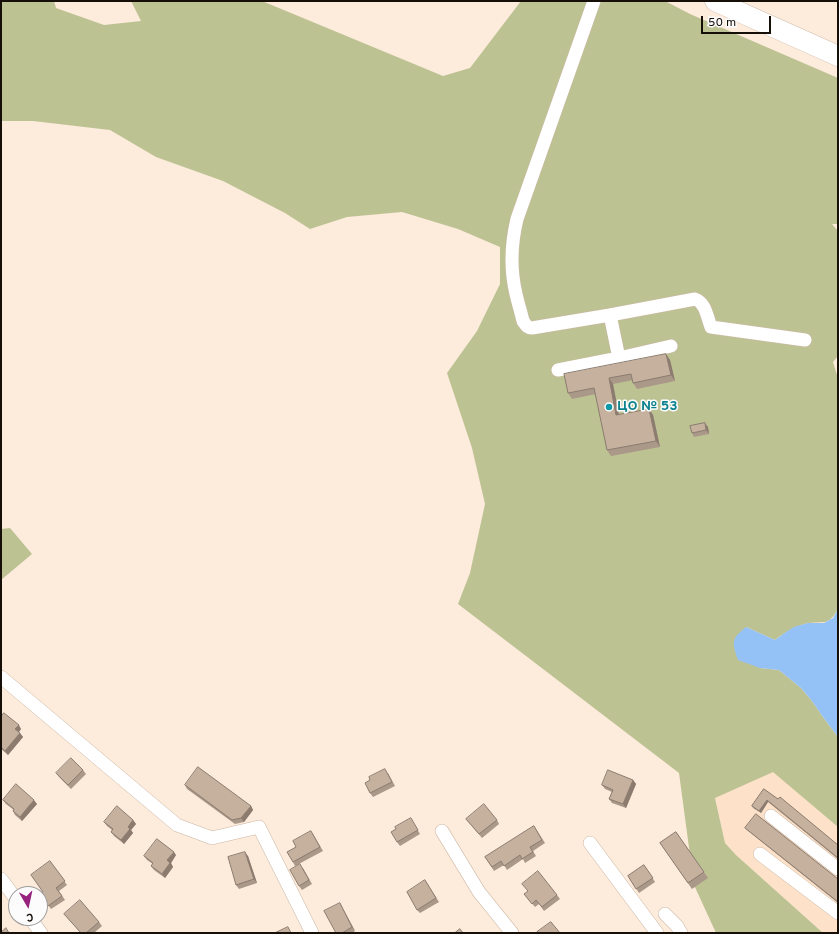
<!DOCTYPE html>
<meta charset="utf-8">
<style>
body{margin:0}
#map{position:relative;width:839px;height:934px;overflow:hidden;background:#fdebdc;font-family:Overpass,sans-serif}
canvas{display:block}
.frame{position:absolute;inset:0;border:2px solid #160f08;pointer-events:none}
.north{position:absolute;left:8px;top:886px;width:40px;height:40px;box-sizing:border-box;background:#fcfcfc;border:1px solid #a09d9a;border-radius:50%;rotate:171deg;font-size:11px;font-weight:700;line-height:16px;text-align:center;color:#160f08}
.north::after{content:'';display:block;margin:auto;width:14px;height:18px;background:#98237e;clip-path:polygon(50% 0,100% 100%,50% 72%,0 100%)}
.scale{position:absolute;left:701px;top:16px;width:70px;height:18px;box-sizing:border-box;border:2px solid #160f08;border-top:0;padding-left:5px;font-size:12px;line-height:14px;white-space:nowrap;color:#160f08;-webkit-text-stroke:3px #fcfcfc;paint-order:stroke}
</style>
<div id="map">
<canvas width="839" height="934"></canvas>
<div class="frame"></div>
<div class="north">С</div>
<div class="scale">50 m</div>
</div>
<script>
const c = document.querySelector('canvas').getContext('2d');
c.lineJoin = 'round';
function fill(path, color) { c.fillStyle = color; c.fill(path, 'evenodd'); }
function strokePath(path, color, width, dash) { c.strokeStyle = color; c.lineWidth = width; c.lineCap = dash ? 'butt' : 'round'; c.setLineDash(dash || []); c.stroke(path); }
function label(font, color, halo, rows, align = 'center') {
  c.font = font + ' Overpass,sans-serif'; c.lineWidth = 3; c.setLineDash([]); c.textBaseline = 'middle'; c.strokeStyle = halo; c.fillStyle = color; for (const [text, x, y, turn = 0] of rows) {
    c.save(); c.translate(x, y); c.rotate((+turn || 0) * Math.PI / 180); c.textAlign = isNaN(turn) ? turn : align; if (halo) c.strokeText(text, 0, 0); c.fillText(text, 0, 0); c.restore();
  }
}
const built = new Path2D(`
 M773,771l65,56v106h-15l-87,-78 -11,-12 -10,-46z`);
const green = new Path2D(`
 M1,1h53l2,7 48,17 37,-4 -10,-20h131l181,75 27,-8 51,-67h144l25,13 148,64v146h-6l6,7v125l-5,6 5,16v231c-10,17 -12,12 -29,14 -12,2 -25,10 -34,17l-29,-13 14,41 19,2 22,18 11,13 11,16 15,20v90l-65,-55 -58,26 10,45 11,12 87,78h-107l-22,-48 -15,-112 -221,-169 12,-31 15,-69 -13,-56 -25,-75 30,-42 23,-47v-37l-42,-18 -56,-17 -55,5 -37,12 -25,-16 -62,-32 -67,-24 -46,-27 -77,-9h-32z
 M10,528l22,26 -31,26v-51z`);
const water = new Path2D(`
 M838,609v128l-15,-20 -11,-16 -11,-13 -22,-18 -19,-2 -22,-8c-6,-18 -7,-21 8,-33l29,13 11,-8 8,-5 14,-4h16l9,-5z`);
const minor = new Path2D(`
 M594,1l-77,218c-6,25 -7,50 -1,75 2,9 5,18 7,27 3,4 4,7 9,7l78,-13 85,-16c11,4 12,18 16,28l94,13
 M610,315l9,43
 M558,370l61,-12 52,-12
 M1,677l176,148 35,13 47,-11 53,106
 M771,816l67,53
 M442,831l37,61 33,41
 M590,843l67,90
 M760,854l78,59
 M1,879l15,20
 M665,914l12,12 4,7
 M30,918l11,15`);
const highway = new Path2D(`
 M715,1l123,55`);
const wall = new Path2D(`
 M666,354l4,6 5,21 -38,8 -4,-6v-3l-20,4 6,31 30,-6 4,6 7,32 -49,9 -4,-6 -11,-56 -24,5 -4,-6z
 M708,427l1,7 -15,3 -2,-4z
 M1,717l20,12 -2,3 4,5 -15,18 -7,-6z
 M83,770l3,4 -15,15 -12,-12 -3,-4z
 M388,773l7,13 -22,11 -3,-4z
 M633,780l3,4 -10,24 -14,-5 -3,-4 3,-7 -7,-3 -3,-4z
 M185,785l66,21 2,4 -9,12 -9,2 -48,-35z
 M764,789l74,56v14l-70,-57 -7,11 -8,-5 -1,-2z
 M3,800l34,4 -15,17 -7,-6 -2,-4 1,-1 -8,-6z
 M466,819l31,1 2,4 -17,14z
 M133,820l3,4 -5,6 2,3 -9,11 -10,-8 -3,-4 1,-2 -5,-4 -3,-4z
 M413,822l7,12 -20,12 -3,-4z
 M534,826l11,17 -12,8 3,5 -11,7 -2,-4 -16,11 -3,-5 -10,6 -9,-14z
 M745,828l93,51v24l-91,-73z
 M676,832l32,46 -16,11 -32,-46z
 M313,834l10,17 -28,15 -2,-4 3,-15z
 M176,855l-5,8 2,4 -8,11 -11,-8 -3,-4 2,-2 -6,-4 -3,-4z
 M248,856l9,27 -18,6 -3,-4z
 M50,861l17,24 -8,6 6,9 -14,9 -11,-15 3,-2z
 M644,865l11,17 -16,11 -11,-17z
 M303,868l9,16 -10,6 -3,-4z
 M425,880l14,22 -19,11 -3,-3z
 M524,894l33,1 3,4 -16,12 -5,-7 -4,3z
 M340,903l2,4 13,24 -3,2h-16z
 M64,914l35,8 3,4 -8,7h-13z`);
const shadedWall = new Path2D(`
 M666,354l4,6 5,21 -4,-6z
 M609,378l4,6 7,37 -4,-6z
 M649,409l4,6 7,32 -4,-6z
 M705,423l3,4 1,7 -3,-4z
 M19,725l2,4 -3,4 -3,-4z
 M20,733l3,4 -15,18 -3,-4z
 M633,780l3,4 -10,24 -3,-4z
 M34,800l3,4 -15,17 -2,-4z
 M767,800l1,2 -7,11 -2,-2z
 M251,806l2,4 -9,12 -3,-4z
 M133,820l3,4 -5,6 2,3 -9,11 -3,-4 7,-13z
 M174,852l2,3 -5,8 2,4 -8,11 -3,-4 5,-14z
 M245,852l3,4 9,27 -3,-4z
 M340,903l2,4 13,24 -3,-4z`);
const building = new Path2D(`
 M666,354l5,21 -38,8 -2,-9 -22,4 7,37 33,-6 7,32 -49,9 -13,-62 -26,5 -4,-19z
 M705,423l1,7 -14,3 -2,-7z
 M4,713l15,12 -4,4 5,4 -15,18 -4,-4v-30z
 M71,758l12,12 -15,15 -12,-12z
 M198,767l53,39 -10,12 -9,2 -47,-35z
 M385,769l7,13 -22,11 -5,-10 5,-3 -1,-3z
 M608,770l25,10 -10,24 -14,-5 4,-9 -11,-5z
 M16,784l18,16 -14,17 -7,-6 1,-2 -11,-9z
 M764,789l14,10 2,-2 58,48v13l-71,-58 -8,11 -7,-5z
 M484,804l13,16 -18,14 -13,-15z
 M117,806l16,14 -5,7 2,2 -9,11 -10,-8 2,-3 -9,-7z
 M756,814l82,65v23l-93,-74z
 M411,818l7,12 -21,12 -6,-10 5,-3 -1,-2z
 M534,826l8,14 -12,7 3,5 -11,7 -2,-4 -16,11 -3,-5 -9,6 -7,-10z
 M311,831l9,16 -27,15 -6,-10 9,-5 -3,-6z
 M676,832l28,40 -16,11 -28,-40z
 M157,839l17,13 -7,8 3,3 -8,11 -11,-8 2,-3 -9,-7z
 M245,852l9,27 -18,6 -8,-28z
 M50,861l15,20 -9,7 6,8 -14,10 -8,-12 3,-2 -12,-17z
 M300,864l9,16 -10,6 -9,-16z
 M644,865l9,13 -17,11 -8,-13z
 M538,871l19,24 -15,12 -6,-7 -4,4 -8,-10 4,-3 -6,-7z
 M425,880l11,18 -19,12 -10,-18z
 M80,900l19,22 -13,11h-5l-17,-19z
 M340,903l12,24 -10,6h-6l-12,-22z
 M551,922l9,11h-23v-1z
 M288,927l3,6h-16z
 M6,928l3,5h-8v-4l1,2z
 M460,929l3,4h-8z`);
const markers = [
 [609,407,4,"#0f9aa8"]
];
const cultureNames = [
 ["ЦО № 53",617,407]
];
fill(built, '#fde1c8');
fill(green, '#bdc293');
fill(water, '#94c2f7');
strokePath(minor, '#ccb7a4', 14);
strokePath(highway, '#ccb7a4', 21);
strokePath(minor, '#fff', 13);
strokePath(highway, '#fff', 20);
fill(wall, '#aa9889');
fill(shadedWall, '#8b7c6f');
fill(building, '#c6b19f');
strokePath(building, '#8b7c6f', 1);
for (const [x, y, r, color] of markers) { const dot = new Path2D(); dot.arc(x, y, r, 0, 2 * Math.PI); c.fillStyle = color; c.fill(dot); strokePath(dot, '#fcfcfc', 1.5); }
label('bold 14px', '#0d838f', '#fcfcfc', cultureNames, 'left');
</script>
